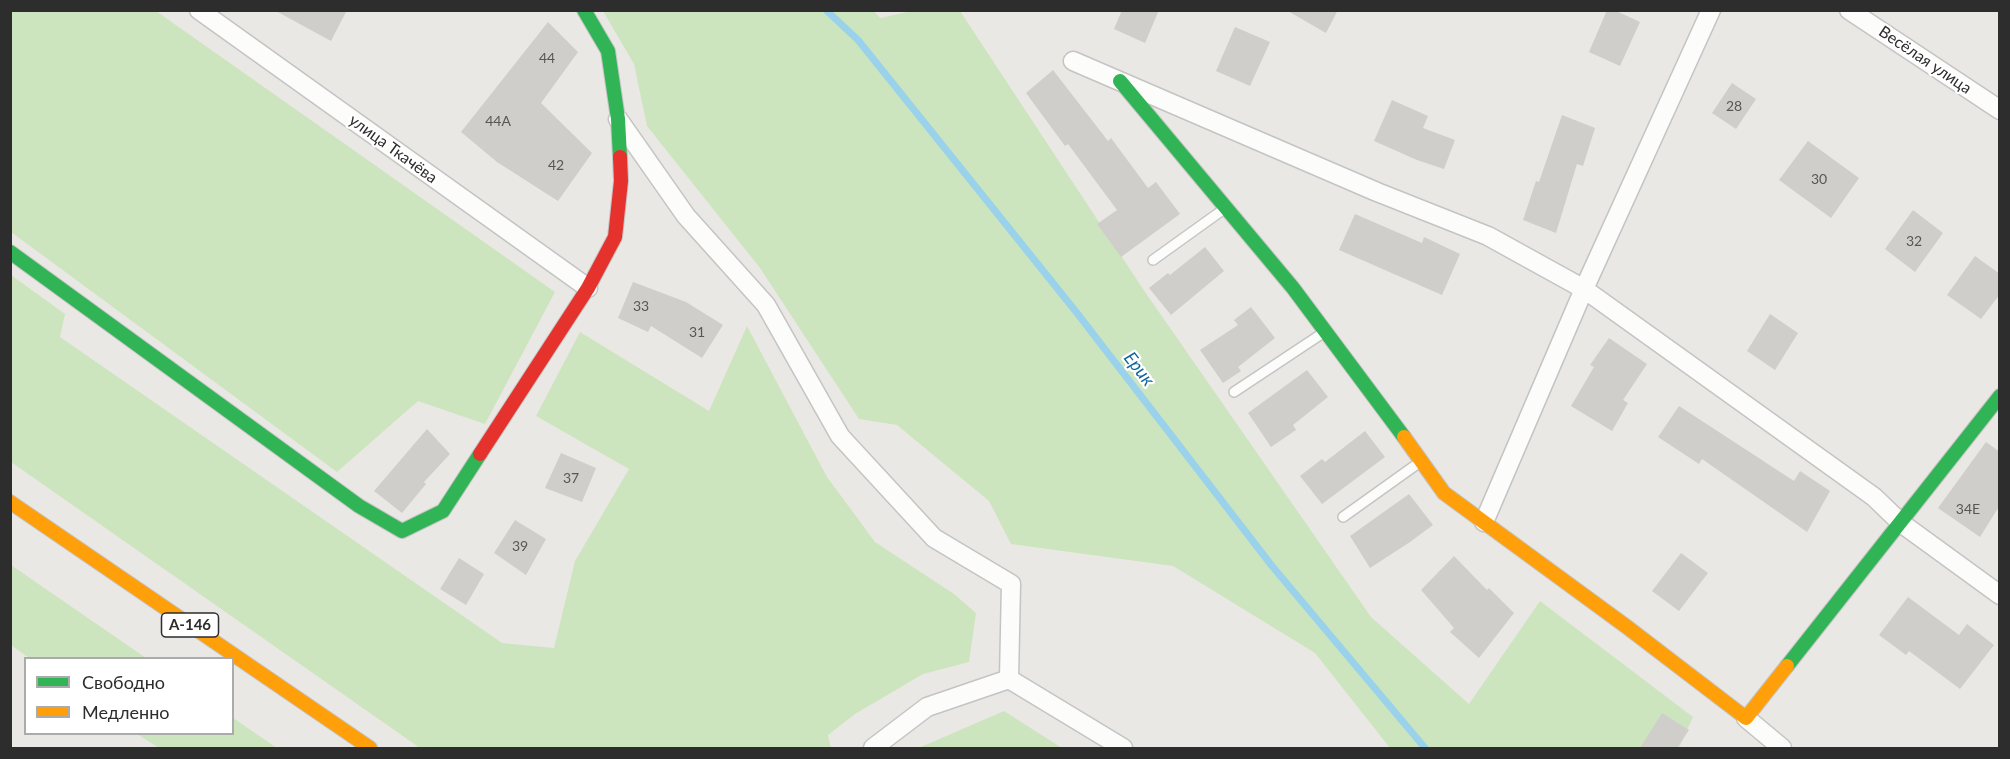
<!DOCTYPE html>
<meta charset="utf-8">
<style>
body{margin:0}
#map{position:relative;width:2010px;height:759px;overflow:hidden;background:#eae8e4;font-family:Lato,sans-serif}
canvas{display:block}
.frame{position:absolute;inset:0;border:12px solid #2d2d2d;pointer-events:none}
.legend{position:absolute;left:24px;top:657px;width:210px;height:78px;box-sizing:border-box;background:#fff;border:2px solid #ababab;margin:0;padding:8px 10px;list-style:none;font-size:18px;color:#2d2d2d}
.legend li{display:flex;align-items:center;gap:12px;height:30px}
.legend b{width:30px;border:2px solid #ababab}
</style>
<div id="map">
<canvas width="2010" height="759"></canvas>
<div class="frame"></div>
<ul class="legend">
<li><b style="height:8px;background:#30b455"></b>Свободно</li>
<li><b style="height:8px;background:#ff9f0a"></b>Медленно</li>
</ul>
</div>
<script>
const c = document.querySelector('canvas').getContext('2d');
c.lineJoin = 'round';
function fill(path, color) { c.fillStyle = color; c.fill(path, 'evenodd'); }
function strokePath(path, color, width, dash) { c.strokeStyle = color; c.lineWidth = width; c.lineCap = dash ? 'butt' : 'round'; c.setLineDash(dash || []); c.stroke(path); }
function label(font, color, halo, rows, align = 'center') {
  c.font = font + ' Lato,sans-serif'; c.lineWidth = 4.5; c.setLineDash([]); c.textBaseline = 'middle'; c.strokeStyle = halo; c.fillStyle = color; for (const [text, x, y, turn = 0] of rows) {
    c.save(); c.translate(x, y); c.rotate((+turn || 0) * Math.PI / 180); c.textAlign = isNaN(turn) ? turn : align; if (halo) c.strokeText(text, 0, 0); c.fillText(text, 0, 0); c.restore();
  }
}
const green = new Path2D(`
 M873,10l7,8 32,-7h48l183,278 228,328 98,87 71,-103 153,116 -14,31h-289l-75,-95 -142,-87 -162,-22 -22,-43 -92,-76 -38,-6 -99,-151 -113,-142 -13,-62 -31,-53z
 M11,11h145l399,281 -70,132 -67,-23 -81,71 -326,-240z
 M11,275l54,39 -5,23 442,306 52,5 21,-87 54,-92 -93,-53 44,-84 129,79 38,-85 80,151 48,65 79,52 22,19 -7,49 -46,12 -68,40 -27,21 3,13h-411l-409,-286z
 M10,566l1,-1 135,93h-117l-18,-13z
 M1004,711l58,37h-144l12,-5z
 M233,718l44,30h-118l-22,-14h95z`);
const stream = new Path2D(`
 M826,10l32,30 219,273 195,253 153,182`);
const building = new Path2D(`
 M274,10h73l-16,31z
 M1122,10h37l-14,33 -31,-14z
 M1286,10h52l-12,23z
 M1607,10h7l26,12 -20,44 -31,-14z
 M548,22l30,30 -37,51 51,50 -34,48 -61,-39 -36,-30z
 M1235,27l35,15 -20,44 -34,-15z
 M1053,70l55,71 3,-3 37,50 8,-6 24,32 -59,43 -24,-33 20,-14 -49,-66 -3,2 -39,-53z
 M1732,83l24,16 -20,30 -24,-16z
 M1392,100l36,16 -5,12 32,12 -11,29 -27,-9 -43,-19z
 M1562,115l33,13 -12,38 -6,-2 -21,69 -33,-13 13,-39 3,1z
 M1808,141l51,37 -28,40 -52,-38z
 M1913,210l30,23 -28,39 -30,-23z
 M1355,214l67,29 2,-6 36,17 -18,41 -103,-45z
 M1205,247l19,24 -53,44 -22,-27 19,-15 2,2z
 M1975,256l25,18v20l-19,25 -34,-24z
 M633,282l53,20 37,23 -21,33 -51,-32 -3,6 -30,-14z
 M1251,307l24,31 -37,29 3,4 -18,12 -23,-33 38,-25 -4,-5z
 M1770,314l28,19 -23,37 -28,-19z
 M1609,338l38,26 -24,36 5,3 -16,28 -41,-25 23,-39 -4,-2z
 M1307,370l21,27 -35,28 3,5 -25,17 -23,-34z
 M1679,406l115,75 6,-10 30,20 -23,41 -105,-73 -3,5 -41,-27z
 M427,429l23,25 -26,28 2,2 -24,29 -28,-22z
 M1365,431l20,26 -63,47 -22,-28 22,-17 3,3z
 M1986,442l14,10v53l-20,32 -42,-29z
 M561,453l35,15 -14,34 -37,-14z
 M1409,494l24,31 -23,17 -40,26 -20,-32z
 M515,520l31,19 -20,36 -32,-22z
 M1681,553l27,20 -29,38 -27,-20z
 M1454,556l33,34 2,-2 25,25 -35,45 -29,-26 4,-4 -33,-38z
 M459,558l25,16 -18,31 -26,-16z
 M1908,597l51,38 8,-11 27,21 -34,44 -51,-38 -3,4 -27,-20z
 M1662,713l27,17 -12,18h-37z`);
const lane = new Path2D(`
 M1153,260l71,-51
 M1234,392l89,-59
 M1343,517l77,-55`);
const street = new Path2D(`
 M199,10l389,278
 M1849,10l151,100
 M1073,61l304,131 111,44 96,53 290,208 27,26 99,72
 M618,119l68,97 80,89 74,131 94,102 77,46 -2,95
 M1484,522l100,-233 127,-279
 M1009,679l114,69
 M1746,718l36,30
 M873,748l54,-41 82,-28`);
const fast = new Path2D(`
 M584,10l24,41 10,68 2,38
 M1120,81l173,207 111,149
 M10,252l349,254 43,25 41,-20 37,-57
 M1787,666l213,-270`);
const slow = new Path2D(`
 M1404,437l40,56 183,134 119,91 41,-52
 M10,502l360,246`);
const jam = new Path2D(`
 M480,454l108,-166 27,-51 6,-56 -1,-24`);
const numberNames = [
 ["44",547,58],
 ["28",1734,106],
 ["44А",498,121],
 ["42",556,165],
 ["30",1819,179],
 ["32",1914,241],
 ["33",641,306],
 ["31",697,332],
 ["37",571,478],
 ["34Е",1968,509],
 ["39",520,546]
];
const shields = [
 [190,625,57]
];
const shieldNames = [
 ["А-146",190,625]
];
const streetNames = [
 ["Весёлая улица",1925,60,34],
 ["улица Ткачёва",393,149,36]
];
const waterNames = [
 ["Ерик",1139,369,52]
];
fill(green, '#cce5be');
strokePath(stream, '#99d2ea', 7);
fill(building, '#cfcecb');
strokePath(lane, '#c4c4c4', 12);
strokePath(street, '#c4c4c4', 21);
strokePath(fast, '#c4c4c4', 16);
strokePath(slow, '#c4c4c4', 16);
strokePath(jam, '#c4c4c4', 16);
strokePath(lane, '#fcfcfb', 9);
strokePath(street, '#fcfcfb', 18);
strokePath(fast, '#30b455', 14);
strokePath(slow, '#ff9f0a', 14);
strokePath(jam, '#e5322d', 14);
label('14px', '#575756', null, numberNames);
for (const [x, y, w] of shields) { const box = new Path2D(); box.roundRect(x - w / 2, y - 12, w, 24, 4.5); c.fillStyle = '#fff'; c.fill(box); strokePath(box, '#2d2d2d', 1.5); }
label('bold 15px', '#2d2d2d', null, shieldNames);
label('16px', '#2d2d2d', '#fff', streetNames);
label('italic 18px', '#11679d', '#fff', waterNames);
</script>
